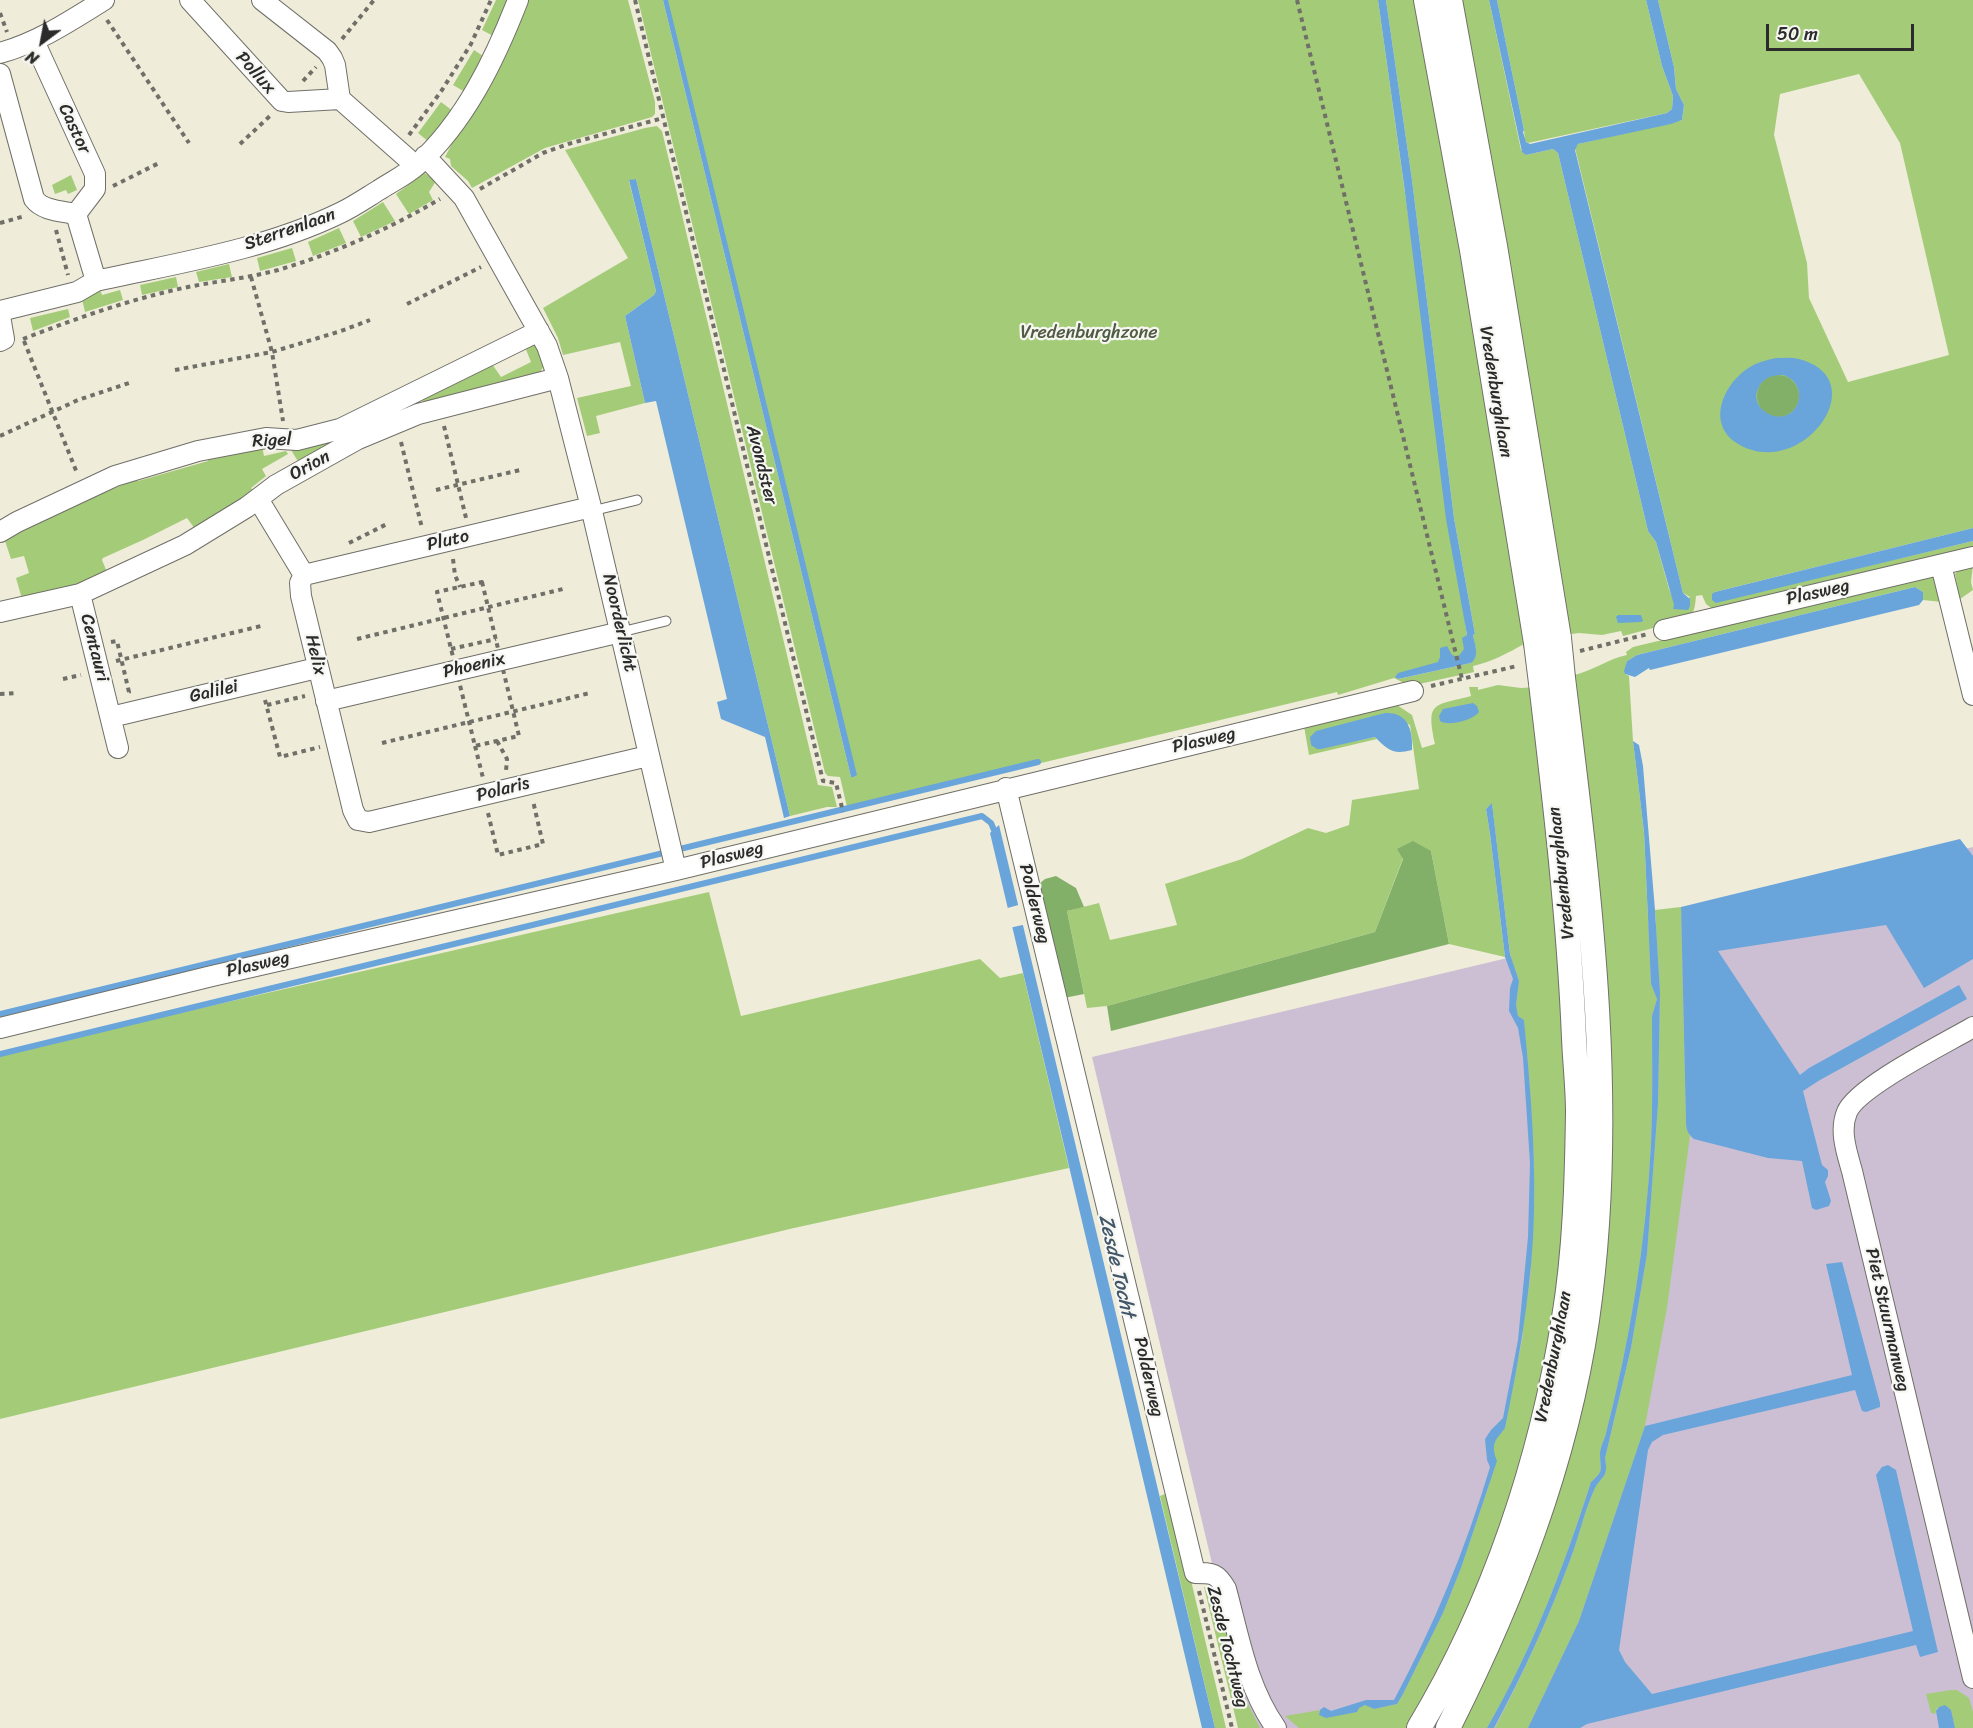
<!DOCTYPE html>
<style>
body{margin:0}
#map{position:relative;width:1973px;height:1728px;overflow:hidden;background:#efecda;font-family:Sriracha,sans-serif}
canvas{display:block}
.north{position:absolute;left:12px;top:12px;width:60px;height:60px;-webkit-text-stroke:4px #f6f6f2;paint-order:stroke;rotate:212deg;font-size:16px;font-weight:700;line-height:24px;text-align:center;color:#2b2b2b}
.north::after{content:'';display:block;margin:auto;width:21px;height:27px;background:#2b2b2b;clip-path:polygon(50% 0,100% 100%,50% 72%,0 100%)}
.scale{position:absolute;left:1766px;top:24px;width:148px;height:27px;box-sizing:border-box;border:3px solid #2b2b2b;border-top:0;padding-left:8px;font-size:18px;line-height:21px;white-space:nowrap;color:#2b2b2b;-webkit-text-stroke:4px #f6f6f2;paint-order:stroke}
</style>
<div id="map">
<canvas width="1973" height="1728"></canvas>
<div class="north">N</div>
<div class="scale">50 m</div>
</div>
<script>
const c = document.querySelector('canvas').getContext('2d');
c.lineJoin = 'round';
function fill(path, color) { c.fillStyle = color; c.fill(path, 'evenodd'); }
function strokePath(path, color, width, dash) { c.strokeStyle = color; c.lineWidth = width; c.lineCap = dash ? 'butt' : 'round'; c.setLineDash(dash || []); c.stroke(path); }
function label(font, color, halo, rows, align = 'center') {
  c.font = font + ' Sriracha,sans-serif'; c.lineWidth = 4.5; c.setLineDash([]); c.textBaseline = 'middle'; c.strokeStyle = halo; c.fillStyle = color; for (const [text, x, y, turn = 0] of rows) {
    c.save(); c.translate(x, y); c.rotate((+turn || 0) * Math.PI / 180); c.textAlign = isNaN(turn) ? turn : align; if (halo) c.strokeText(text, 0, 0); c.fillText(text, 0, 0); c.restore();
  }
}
const industrial = new Path2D(`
 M1973,847v881h-722l-159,-671z`);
const green = new Path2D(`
 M496,0h12l-13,37 -13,-7z
 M528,0h100l27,102v12l-3,3 -107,31 -73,40 -4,-7 -17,-15 -1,-7 -5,-2c27,-52 64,-100 83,-157z
 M638,0h25l188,777h4l-188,-777h711l89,636 2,24 -72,18 1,1 73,-16 5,-13 -3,-15 2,-1 -21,-116 -42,-338 -26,-180h35l103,644c-16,9 -33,18 -51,22l1,6 -64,14 -16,-8 -56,17 -1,-3 -475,114 -1,-3 -14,4 -7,-30 -12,-1 -3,-3z
 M1456,0h33l32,150 5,5 27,-6 5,4 90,378 8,11 13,47 8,20 13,-12 -7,-4 -108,-445 3,-4 104,-24 2,-15 -8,-16 -2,-22 -16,-67h315v528l-258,64v10l258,-61v9l-259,60 -8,-6 -4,-9 -6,1c-1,10 -1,17 -9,23l-64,17 -2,-5 -19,4 -23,-2 -15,2zM1859,74l41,69 49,212 -101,27 -39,-84 -2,-35 -33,-128 6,-41z
 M1497,0h149l16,66 11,30 -1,13 -5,4 -139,30 -3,-2 -1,-11z
 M474,50l12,8 -21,34 -12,-7z
 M441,102l12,9 -24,31 -11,-9z
 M657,126l5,5 156,654 14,2 5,20h-10l-37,9 -154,-637 -7,2 27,110 -2,4 -29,21 20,87 -49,13 4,17 -13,3 -10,-38 54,-12 -11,-44 -57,13 -5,-17 -15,-30 85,-50 -63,-108 80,-22z
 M423,172l13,9 -7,11 4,8 -24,14 -13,-20 22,-16 -3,-5z
 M71,175l6,15 -9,4 -2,-4 -11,4 -3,-9z
 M383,202l12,19 -34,16 -8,-16z
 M339,228l7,15 -33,13 -5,-14z
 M292,248l4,13 -36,10 -3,-13z
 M229,264l3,13 -33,5 -3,-10z
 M176,277l2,10 -36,8 -2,-10z
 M99,286l3,9 18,-5 3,10 -38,12 -3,-13 5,-1 2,-4z
 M68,309l2,8 -37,14 -3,-13z
 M534,344l3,1 7,21 -6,9 -113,30 -3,-6 70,-35 9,13 30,-15 -6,-15z
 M361,429l-62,34 -8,-13z
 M262,446l2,10 22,-5 2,3 -26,15 4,7 -15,12 4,5 -60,36 -8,-11 -42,21 -42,19 -1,2 5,12 -21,11 -64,16 -6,-21 13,-5 -5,-17 -13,3 -6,-18c42,-24 85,-43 130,-61l3,1 70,-20 -1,-5z
 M1973,565l-2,17 2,8 -13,9 -5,-25 4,-5z
 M1930,576l7,5 5,21 -19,-2v-8l-8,-5 -278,68 -10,6 -2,13 4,2 4,65 11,91 7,152 6,15 -5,17c0,43 1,86 -1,128 -5,99 -21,197 -46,293 -2,5 -5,12 -5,17 0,16 5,16 -9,28 -27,85 -59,168 -104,246h-33l146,-477 -23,-556 -2,-20c19,-5 33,-16 52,-20l-1,-3 7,-5z
 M1498,685l23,3 15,-1 36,423 -14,205 -47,197 -98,216h-114l-14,-12 35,-6 -1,5 47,-10 8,4 23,-5 6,-10 40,-81 18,-45 29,-86 4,-40 3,-6 8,-8 18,-93 -1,-6 8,-49 4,-82v-37l-5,-85 -5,-55 -6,-5 -2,-11 3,-24 -9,-27 -18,-150 -6,5 4,25 15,123 -56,-13 -18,-93 -28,7 -28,74 -268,74 -20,2 -20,-97 32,-8 11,37 67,-15 -12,-41 77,-25 66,-31 18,5 23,-8 3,-25 67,-11 -9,-64 -25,-12 -68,36 58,-12 2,2 -68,16 -5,-29 93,-21 15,10 10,33 13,-4c-9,-43 -2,-38 36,-48l-2,-9h9v3z
 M709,892l32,124 239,-57 20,19 23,-5 46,195 -275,60 -794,191v-365z
 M1681,907l5,215 1,8 3,6 -23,172 -22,118 -66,195 -51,107h-33c28,-54 54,-111 75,-168 9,-23 14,-48 24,-70 7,-15 15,-11 11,-32l26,-110 16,-94 11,-150 2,-112 -5,-82z
 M1170,1492l56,236h-11l-55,-232z
 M1204,1587l11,2 4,4 26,105 15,30h-22z
 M1951,1690h6l12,8 4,14v16h-18l-4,-18 -9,-4 -5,2 -2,6 -4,-1 -5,-19z`);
const forest = new Path2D(`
 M1757 396a21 21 0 1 1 42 0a21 21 0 1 1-42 0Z
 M1413,841l18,10 18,93 -338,87 -4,-25 268,-74 28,-73 -6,-10z
 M1056,876l20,12 8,19 -17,4 17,83 -20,4 -25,-114 6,-5z`);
const water = new Path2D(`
 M663,0h5l189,775 -3,2h-3z
 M1378,0h8l26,180 42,338 21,116 -2,1c2,10 7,21 -2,28l-73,16 -3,-2 3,-4 40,-11 2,-5v-9l7,-2 5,9 6,2 6,-8 -2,-11 5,-3 -21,-116 -42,-334z
 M1489,0h8l27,130 -1,2 3,10 4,2 137,-31 5,-4 1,-13 -11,-30 -16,-66h12l16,67 2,22 8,16 -2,15 -11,4 -93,20 -3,6 108,443 7,6v7l-2,4 -15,-1 1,-4 -18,-63 -8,-11 -90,-378 -5,-4 -27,6 -4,-3z
 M636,179l154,637 -6,2 -19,-81 -44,-18 -4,-17 10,-3 -71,-298 -11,2 -20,-87 29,-21 2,-4 -27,-111z
 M1776,358c7,0 16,-1 23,1 79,21 0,126 -64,83 -29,-21 -10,-60 15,-75 8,-5 17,-7 26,-9zM1783,375c13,4 20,17 14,30 -12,25 -51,5 -38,-18 5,-10 14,-12 24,-12z
 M1973,528v13l-257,62 -4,-3v-6l3,-2z
 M1915,587l8,5v8l-4,5 -269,65 -1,-2 -14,9 -10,-3 -1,-3 3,-10 10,-6z
 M1618,615h23l2,6 -2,1 -23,1 -2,-6z
 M1473,703l4,3 2,6c-6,8 -30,15 -39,9l-1,-5 4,-7z
 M1385,713c23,-1 28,17 27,37 -19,5 -24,0 -37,-13l-54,12h-4l-6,-4 -1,-8 6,-6z
 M1633,741l6,4 4,21 12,144 5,82 -2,112 -11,150 -16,94 -26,110c4,21 -4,17 -11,32 -10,22 -15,47 -24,70 -21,57 -47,114 -76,168h-7c45,-78 77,-161 104,-246 14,-12 9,-12 9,-28 0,-5 3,-12 5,-17 25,-96 41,-194 46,-293 2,-43 1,-86 1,-128l5,-17 -6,-15 -7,-152z
 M1492,803l18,151 9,27 -3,24 2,11 6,4c7,73 13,146 9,219 -4,64 -15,126 -28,189 -9,12 -15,15 -8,33l-36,107 -18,45 -40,81 -6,10 -23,5 -9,-4 -6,3 -2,4 -31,6 -7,-3 1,-5 4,-3 7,4 35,-11h28c40,-75 72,-152 96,-233l-3,-7 -2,-21 6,-9 12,-12 15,-78 10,-103 2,-74 -7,-105 -5,-30 -9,-17 1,-23 3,-9 -8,-22 -15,-123 -4,-25z
 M999,825l216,903h-13l-212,-895z
 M1960,839l13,17v103l-49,29 -38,-63 -168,26 82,124 9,-7 150,-83 8,14 -147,81 -17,11 19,74 6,5v6l-3,6 6,19 -2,5 -13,4 -4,-2 -10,-47 -34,-3 -74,-19c-6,-5 -8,-9 -8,-17l-5,-215z
 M1842,1262l38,141v4l-14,5 -4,-1 -7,-21 -192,45 -11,7 -4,8 -29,200 6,12 27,32 261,-63 -37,-156 6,-8 6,-2 8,5 42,182 -18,5 -4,-12 -329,79 -7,4h-52l51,-107 66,-195 207,-51 -26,-111z
 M1945,1705l6,5 4,18h-16l-3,-17 3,-4z`);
const pier = new Path2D(`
 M1022,904l5,20 -18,4 -5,-19z`);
const stream = new Path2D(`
 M0,1014l1038,-252
 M0,1054l982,-238 9,7 6,14`);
const path = new Path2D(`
 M635,0l188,781 13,2 7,29
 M1297,0l165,679
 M0,13l7,19
 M107,20l82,123
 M342,39l32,-39
 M303,81l13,-14
 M409,135l33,-45 29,-46 20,-44
 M240,144l31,-29
 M113,186l46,-23
 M480,189l63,-36 25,-9 95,-26
 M0,223l25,-7
 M56,230l12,45
 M251,277l21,75 11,69
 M407,304l74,-37
 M23,339c54,-21 108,-40 165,-52 30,-6 60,-9 90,-17 57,-17 111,-41 162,-71
 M24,341l53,132
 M175,370l97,-18 69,-21 29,-11
 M444,426l22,92
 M0,436l78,-36 54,-18
 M401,442l21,86
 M436,490l84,-20
 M349,543l38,-19
 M453,559l2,16 5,12
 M482,582l37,154 -44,10 -38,-154z
 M357,639l206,-50
 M111,642l6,-1 12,51 -2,1
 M451,649l45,-10
 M1580,651l68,-17
 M116,661l145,-35
 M63,679l18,-4
 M1431,686l86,-20
 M0,694l16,-1
 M265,700l15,57 40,-10
 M267,705l38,-9
 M497,741l10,18 -1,12
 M382,743l208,-50
 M475,746l8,32
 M488,813l10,42 45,-11 -10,-43
 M1199,1591l33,137`);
const service = new Path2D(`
 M592,511l45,-11
 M621,632l45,-11`);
const minor = new Path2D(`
 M190,0l92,101 6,1 52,-3
 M262,0l65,51 5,7 3,7 5,34 76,67
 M34,41l61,133v15l-19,25 20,67
 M0,53c39,-11 70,-32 104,-53
 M0,74l34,125c9,12 28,12 42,15
 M425,156l39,42 83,148 11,32 33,129 85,363
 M0,311l77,-19 19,-11c81,-18 168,-31 244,-68 13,-6 26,-15 39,-23 12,-8 27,-15 38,-25 48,-43 78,-106 101,-165
 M0,316l4,23 -4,2
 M258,499l46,76 -4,8 1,13 52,214 5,10 11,2 279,-66
 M0,532l17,-10 98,-46 83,-25 68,-13 31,2 43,-11 199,-98
 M1941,565l32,130
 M304,575l287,-68
 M80,594l38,154
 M0,612l80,-18 105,-49 62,-38 29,-22 82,-46 60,-25 140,-36
 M1664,630l309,-73
 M326,701l295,-69
 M111,717l206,-49
 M1006,788l189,785c18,0 22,0 31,16 13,48 21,98 50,139
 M1973,1027c-27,16 -116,60 -126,85 -8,19 0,41 5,59l121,507
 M0,1028l212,-52 464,-106 737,-179`);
const tertiary = new Path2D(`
 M1426,0l46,250 64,393
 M1450,0l45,246 64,392
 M1419,1728c75,-125 122,-267 145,-410 11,-67 13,-137 14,-205 0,-25 -3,-50 -4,-75 -5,-119 -19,-237 -33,-355
 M1448,1728c65,-129 118,-265 139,-408 31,-214 2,-430 -24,-642`);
const tertiaryBridge = new Path2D(`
 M1559,638l4,40
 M1536,643l5,40`);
const streetNames = [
 ["Pollux",255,73,48],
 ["Castor",74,129,65],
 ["Sterrenlaan",290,230,-19],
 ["Vredenburghlaan",1495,392,81],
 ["Rigel",272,441,-3],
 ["Avondster",761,465,76],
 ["Orion",310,466,-29],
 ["Pluto",448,541,-13],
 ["Plasweg",1818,593,-13],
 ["Noorderlicht",619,623,77],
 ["Centauri",94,648,76],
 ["Helix",315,655,77],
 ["Phoenix",474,666,-13],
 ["Galilei",214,692,-13],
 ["Plasweg",1204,741,-13],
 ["Polaris",503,790,-14],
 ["Plasweg",732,856,-14],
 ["Vredenburghlaan",1562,873,-96],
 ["Polderweg",1034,904,76],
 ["Plasweg",258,965,-13],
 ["Piet Stuurmanweg",1887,1320,77],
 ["Vredenburghlaan",1554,1357,-79],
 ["Polderweg",1148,1377,77],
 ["Zesde Tochtweg",1227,1647,76]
];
const parkNames = [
 ["Vredenburghzone",1089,333]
];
const waterNames = [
 ["Zesde Tocht",1116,1266,77]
];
fill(industrial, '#ccbfd4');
fill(green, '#a4cc78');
fill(forest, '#83b068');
fill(water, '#69a5da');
fill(pier, '#efecda');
strokePath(stream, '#69a5da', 6);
strokePath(service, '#706f68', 11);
strokePath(minor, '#706f68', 22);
strokePath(tertiary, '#706f68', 26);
strokePath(path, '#706f68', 4, [4.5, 4.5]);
strokePath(service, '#fff', 9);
strokePath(minor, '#fff', 20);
strokePath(tertiary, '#fff', 24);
strokePath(tertiaryBridge, '#706f68', 26, []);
strokePath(tertiaryBridge, '#fff', 24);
label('18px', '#2b2b2b', '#f6f6f2', streetNames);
label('18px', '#4f5b42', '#f6f6f2', parkNames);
label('italic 20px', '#415668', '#f6f6f2', waterNames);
</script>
